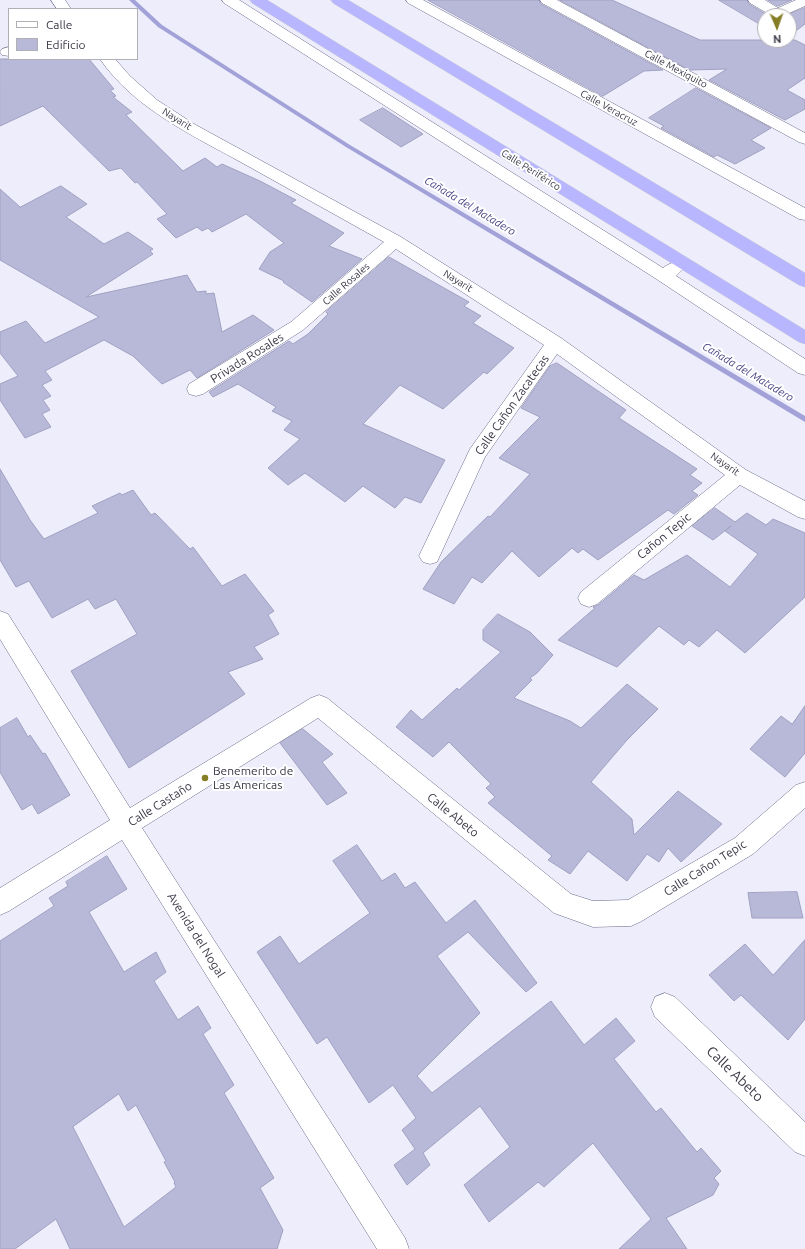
<!DOCTYPE html>
<meta charset="utf-8">
<style>
body{margin:0}
#map{position:relative;width:805px;height:1249px;overflow:hidden;background:#ededfb;font-family:Ubuntu,sans-serif}
canvas{display:block}
.legend{position:absolute;left:8px;top:8px;width:130px;height:52px;box-sizing:border-box;background:#fff;border:1px solid #afafb5;margin:0;padding:5px 7px;list-style:none;font-size:12px;color:#383846}
.legend li{display:flex;align-items:center;gap:8px;height:20px}
.legend b{width:20px;border:1px solid #afafb5}
.north{position:absolute;left:757px;top:8px;width:40px;height:40px;box-sizing:border-box;background:#fff;border:1px solid #afafb5;border-radius:50%;rotate:178deg;font-size:11px;font-weight:700;line-height:16px;text-align:center;color:#383846}
.north::after{content:'';display:block;margin:auto;width:14px;height:18px;background:#867e25;clip-path:polygon(50% 0,100% 100%,50% 72%,0 100%)}
</style>
<div id="map">
<canvas width="805" height="1249"></canvas>
<ul class="legend">
<li><b style="height:5px;background:#fff"></b>Calle</li>
<li><b style="height:11px;background:#b8b8d9"></b>Edificio</li>
</ul>
<div class="north">N</div>
</div>
<script>
const c = document.querySelector('canvas').getContext('2d');
c.lineJoin = 'round';
function fill(path, color) { c.fillStyle = color; c.fill(path, 'evenodd'); }
function strokePath(path, color, width, dash) { c.strokeStyle = color; c.lineWidth = width; c.lineCap = dash ? 'butt' : 'round'; c.setLineDash(dash || []); c.stroke(path); }
function label(font, color, halo, rows, align = 'center') {
  c.font = font + ' Ubuntu,sans-serif'; c.lineWidth = 4; c.setLineDash([]); c.textBaseline = 'middle'; c.strokeStyle = halo; c.fillStyle = color; for (const [text, x, y, turn = 0] of rows) {
    c.save(); c.translate(x, y); c.rotate((+turn || 0) * Math.PI / 180); c.textAlign = isNaN(turn) ? turn : align; if (halo) c.strokeText(text, 0, 0); c.fillText(text, 0, 0); c.restore();
  }
}
const stream = new Path2D(`
 M129,0h6l27,25 188,120 455,271v6l-459,-275 -188,-120z`);
const building = new Path2D(`
 M428,0h111l2,4 122,66 -19,1 -41,25z
 M560,0h52l88,40h95l10,5v33l-18,12 18,10v9l-20,11 -76,-40 18,-11 -37,1z
 M719,0h28l2,4 20,12h-4v11z
 M768,0h24l-14,6z
 M805,8v16l-16,12 1,-22z
 M0,59h89l25,30 -4,1 6,6 -3,1 19,15 -6,3 57,56 22,-13 12,9 5,-3 38,17 36,19 -5,3 53,30 -15,13 33,13 -50,43 -29,-20 1,-1 -25,-12 11,-17 14,-9 -38,-29 -34,18 -4,-4 -6,3 -5,-4 -21,11 -19,-19 10,-5 -30,-32 -2,1 -14,-15 -12,3 -66,-65 -43,20z
 M696,88l75,40 -20,12 14,8 -30,16 -18,-9 -3,2 -53,-29 3,-2 -15,-8z
 M383,108l40,26 -22,13 -41,-27z
 M61,186l26,18 -21,13 38,27 24,-12 25,17 -3,2 3,3 -67,43 101,-22 10,17 9,-1v3l8,-1 8,39 31,-17 21,15 -77,48 -7,-8 -28,14 -29,-28 -29,-16 -59,31 7,9 -10,5 9,11 -8,4 7,10 -8,4 9,13 -26,11 -25,-38v-16l18,-8 -18,-23v-21l26,-11 19,22 54,-26 -99,-57v-71l20,18z
 M389,257l80,45 -5,4 17,10 -8,7 41,25 -27,26 -3,-2 -41,37 -43,-24 -37,39 82,36 -24,43 -16,-6 -10,11 -32,-22 -18,16 -40,-29 -17,12 -20,-17 32,-29 -16,-9 8,-9 -20,-10 4,-4 -38,-23 -25,13 -4,-5 80,-51 4,3 15,-10 20,-20 -2,-2z
 M557,363l69,47 -7,8 78,51 -7,6 12,8 -10,8 6,4 -24,19 -6,-4 -70,50 -15,-11 -5,4 -6,-5 -33,29 -27,-26 -30,32 -10,-6 -18,27 -31,-15 18,-27 47,-46 2,1 40,-43 -31,-16 41,-41 -19,-9 29,-42z
 M0,469l30,51 14,19 54,-26 -6,-7 28,-13 2,2 11,-5 18,25 4,-2 35,36 3,-2 29,39 23,-12 29,37 -6,4 11,19 -25,13 9,12 -35,13 17,22 -116,74 -58,-97 66,-37 -21,-35 -21,10 -7,-10 -36,19 -23,-37 -13,6 -16,-27z
 M715,508l20,14 12,-9 19,12 7,-6 32,14v64l-60,56 -28,-23 -18,17 -10,-7 -5,5 -25,-19 -42,41 -59,-27 37,-32 -2,-1 5,-2 36,-30 10,5 43,-25 43,32 28,-33 -33,-23 6,-5 -18,14 -21,-14z
 M498,614l32,18 23,23 -16,18 -7,5 2,2 -18,18 56,23 11,7 46,-44 31,25 -31,31 -36,42 41,37 2,16 44,-44 44,33 -41,38 -13,-14 -9,14 -12,-8 -20,27 -39,-30 -18,23 -22,-14 4,-4 -64,-53 7,-6 -9,-9 5,-4 -42,-42 -16,15 -37,-30 15,-17 11,10 35,-32 2,2 42,-38 -18,-12v-10z
 M805,706v47l-20,24 -35,-28 31,-33 11,8z
 M17,718l11,19 2,-2 13,19 2,-1 25,42 -32,19 -6,-10 -10,6 -22,-38v-44z
 M303,729l30,25 -11,8 25,31 -20,12 -47,-62z
 M357,845l25,36 13,-8 10,15 10,-6 31,41 29,-23 62,83 -11,9 -58,-60 -31,24 43,57 -63,63 15,17 119,-92 33,44 32,-27 19,23 -21,18 42,53 5,-4 36,44 4,-4 20,23 -7,7 5,6 -6,11 -47,23 21,31h-68l32,-30 -58,-76 -49,44 -6,-5 -49,40 -25,-37 46,-38 -30,-41 -57,47 7,12 -23,20 -13,-20 21,-16 -13,-19 14,-12 -23,-33 -24,18 -42,-66 -10,7 -60,-92 23,-16 19,28 71,-51 -37,-52z
 M107,856l20,33 -38,23 35,60 32,-20 10,20 -12,9 24,39 20,-14 13,22 -8,6 31,51 -10,8 50,85 -14,10 23,42 -6,19h-207l-14,-30 -41,30h-15v-308l54,-35 -5,-8 19,-12 -2,-4zM119,1094l9,17 8,-6 30,56 -2,1 11,20 -1,1 2,4 -52,40 -51,-100z
 M797,892l6,26h-51l-4,-25z
 M805,940v79l-17,21 -47,-45 -7,6 -25,-26 36,-31 28,31z`);
const minor = new Path2D(`
 M51,0h14l6,9h-14z
 M222,0h17l424,268c7,-5 11,-7 19,-5l3,4 -9,9 129,83v16l-7,-2 -140,-93 -434,-277z
 M406,0h17l382,208v12l-6,-1 -391,-216z
 M540,0h17l248,133v11l-6,-2 -257,-139z
 M748,0h17l13,8 18,-8h9v6l-18,8 2,2h-17l-22,-13z
 M9,47v9l-7,-1 -2,-3 2,-3z
 M100,59h15l15,17 27,24 37,24 207,113 160,101 185,132 59,31v18l-7,-2 -58,-32 -143,119 -8,3 -8,-3 -3,-6 3,-6 144,-117 -168,-121 -72,103 -48,105 -7,2 -7,-2 -4,-6 51,-107 74,-104 -148,-96 -93,81 -100,64 -7,2 -7,-2 -2,-5 2,-5 102,-62 93,-80c-46,-26 -92,-51 -138,-77 -52,-29 -112,-56 -146,-106z
 M0,611l8,3 122,194 181,-110 8,-3 8,3 244,196 22,7 35,-1 107,-62 61,-53 9,-3v26l-52,46 -113,68 -9,4 -38,1 -39,-14 -236,-195 -176,110 263,410 4,11h-32l-255,-409 -113,71 -9,4v-27l110,-68 -110,-181z
 M665,993l10,4 130,125v34l-10,-4 -140,-135 -4,-10 4,-10z`);
const highway = new Path2D(`
 M250,0h17l538,330v14l-6,-2 -547,-339z
 M331,0h17l457,273v14l-6,-2 -466,-282z`);
const markers = [
 [205,778,4,"#867e25"]
];
const farStreetnames = [
 ["Calle Mexiquito",676,69,28],
 ["Calle Veracruz",609,108,29],
 ["Nayarit",177,119,32],
 ["Calle Periférico",531,170,32],
 ["Nayarit",458,281,32],
 ["Calle Rosales",346,284,-41],
 ["Nayarit",725,464,35]
];
const farWaternames = [
 ["Cañada del Matadero",470,206,31],
 ["Cañada del Matadero",748,372,31]
];
const streetNames = [
 ["Privada Rosales",247,358,-32],
 ["Calle Cañon Zacatecas",512,405,-55],
 ["Cañon Tepic",664,536,-39],
 ["Calle Castaño",160,804,-32],
 ["Calle Abeto",453,815,39],
 ["Calle Cañon Tepic",705,868,-32],
 ["Avenida del Nogal",196,935,58]
];
const poiNames = [
 ["Benemerito de",213,771],
 ["Las Americas",213,785]
];
const nearStreetnames = [
 ["Calle Abeto",735,1074,44]
];
fill(stream, '#a2a2d9');
fill(building, '#b8b8d9');
strokePath(building, '#a0a1c1', 1);
strokePath(minor, '#6a6a88', 1);
strokePath(highway, '#cfcfd3', 1);
fill(minor, '#fff');
fill(highway, '#b7b6ff');
for (const [x, y, r, color] of markers) { const dot = new Path2D(); dot.arc(x, y, r, 0, 2 * Math.PI); c.fillStyle = color; c.fill(dot); strokePath(dot, '#fff', 1.5); }
label('10px', '#383846', '#fff', farStreetnames);
label('italic 11px', '#464083', '#fff', farWaternames);
label('12px', '#383846', '#fff', streetNames);
label('12px', '#383846', '#fff', poiNames, 'left');
label('14px', '#383846', '#fff', nearStreetnames);
</script>
